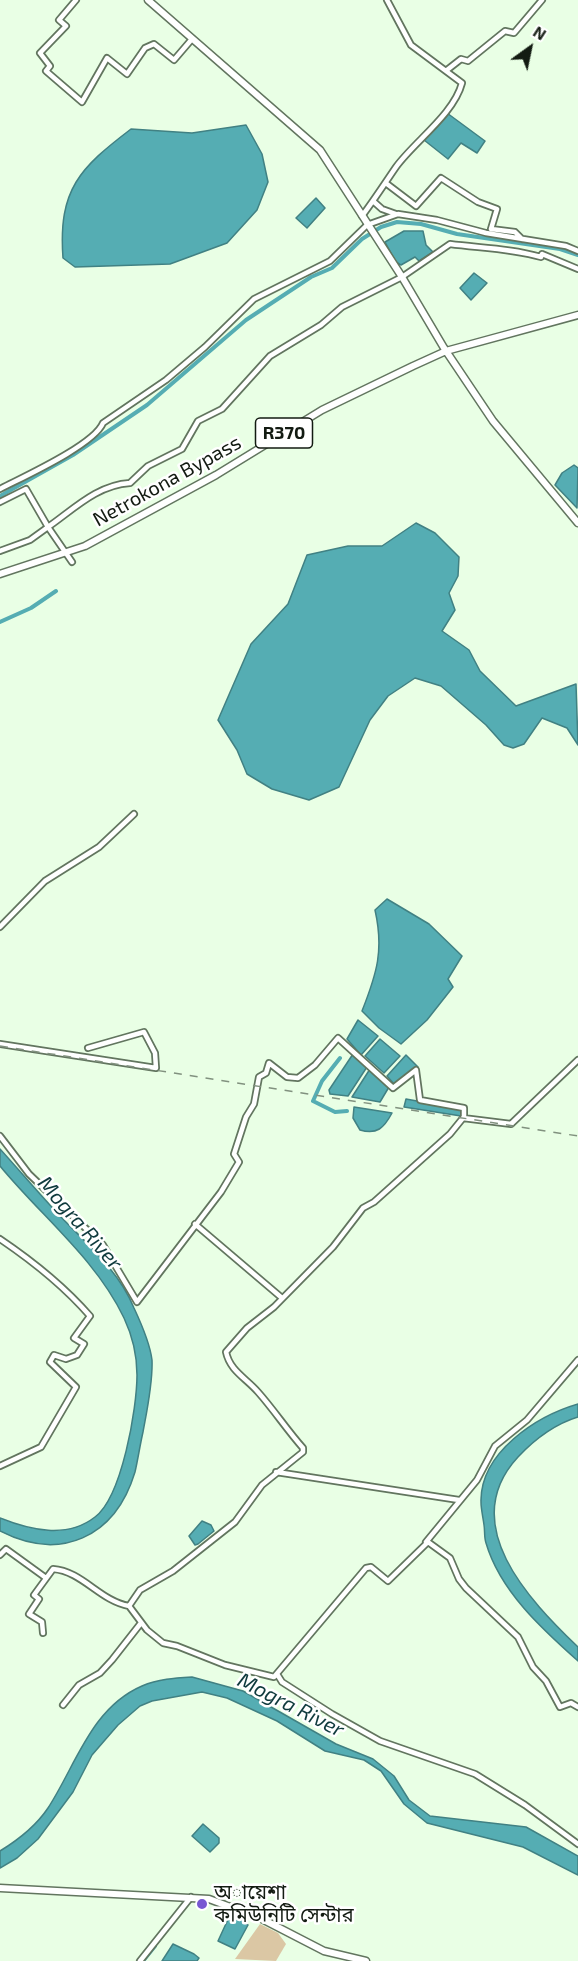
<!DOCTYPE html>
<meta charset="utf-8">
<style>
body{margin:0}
#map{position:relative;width:578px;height:1961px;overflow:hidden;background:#e9ffe5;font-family:"Exo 2",sans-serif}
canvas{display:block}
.north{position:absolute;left:500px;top:18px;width:60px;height:60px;-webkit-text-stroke:4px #fff;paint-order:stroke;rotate:33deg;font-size:16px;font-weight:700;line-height:24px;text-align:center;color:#131b12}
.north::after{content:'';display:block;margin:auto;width:21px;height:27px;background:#131b12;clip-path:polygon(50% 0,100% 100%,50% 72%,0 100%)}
</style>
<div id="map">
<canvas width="578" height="1961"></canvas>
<div class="north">N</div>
</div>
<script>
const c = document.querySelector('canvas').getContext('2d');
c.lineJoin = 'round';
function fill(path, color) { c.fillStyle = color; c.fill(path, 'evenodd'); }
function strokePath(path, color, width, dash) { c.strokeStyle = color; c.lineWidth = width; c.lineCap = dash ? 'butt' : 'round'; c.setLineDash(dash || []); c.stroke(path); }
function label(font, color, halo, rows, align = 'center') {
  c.font = font + ' "Exo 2","Noto Sans Bengali",sans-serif'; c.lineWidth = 5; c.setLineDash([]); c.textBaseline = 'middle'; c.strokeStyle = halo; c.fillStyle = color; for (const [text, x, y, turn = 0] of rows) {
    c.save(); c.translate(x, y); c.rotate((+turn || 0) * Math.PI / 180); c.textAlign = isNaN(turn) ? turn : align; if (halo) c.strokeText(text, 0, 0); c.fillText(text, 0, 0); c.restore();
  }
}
const green = new Path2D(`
 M260,1924l18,9 8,11 -10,17 -41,-2z`);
const water = new Path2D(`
 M447,113l38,28 -8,12 -16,-10 -13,16 -24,-19z
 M246,125l16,29 6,28 -11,28 -30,33 -57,21 -95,3 -12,-9c-5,-69 17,-90 68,-129l61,4z
 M316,198l9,10 -18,20 -11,-10z
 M404,231h19l3,14 7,7 -14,9 -4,-4 -14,8 -5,-3 -11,-20z
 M474,273l13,10 -16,17 -11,-12z
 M574,465l4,3 -1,40 -22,-23 7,-12z
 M416,523l19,10 24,24 -1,19 -9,17 6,17 -13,21 27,19 11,21 36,35 60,-22 2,61 -11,-17 -25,-10 -18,26 -11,4 -9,-3 -18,-20 -45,-39 -26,-8 -27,18 -18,24 -31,67 -30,13 -37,-11 -25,-15 -10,-24 -19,-30 33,-76 37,-40 19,-49 41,-9h34z
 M387,899l42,25 33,32 -14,23 5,8 -26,33 -26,24 -22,-16 -17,-17c15,-38 22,-61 13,-101z
 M358,1020l20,16 -17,19 -14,-16z
 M380,1039l20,17 -16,17 -19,-17z
 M353,1054l14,13 -2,3 -17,26 -18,-2 -1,-4z
 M406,1055l12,12 -24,17 -7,-8z
 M370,1069l19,18 -9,15 -28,-5z
 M406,1099l55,10v7l-57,-9z
 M354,1107l38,6c-8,15 -15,22 -32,17l-7,-12z
 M0,1149c20,22 40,46 61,68 27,28 58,54 73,91 7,15 16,35 18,52 1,23 -5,50 -9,72 -3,13 -5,27 -8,40 -20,66 -75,90 -135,59v-13c30,12 67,21 95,-1 27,-20 42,-109 42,-142 0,-19 -5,-40 -13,-57 -28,-59 -83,-102 -124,-152z
 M578,1404v13c-23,7 -44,23 -60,40 -62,67 11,143 60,190v14c-36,-32 -78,-70 -92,-118 -2,-6 -1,-12 -2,-18 -1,-8 -3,-16 -3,-23 -1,-50 56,-86 97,-98z
 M202,1521l9,4 3,6 -16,13 -3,1 -6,-9z
 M192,1677l51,14 93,53 37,15 21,17 15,24 21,16 96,11 52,29v19l-55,-28 -96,-24 -23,-19 -23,-33 -17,-11 -39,-9 -48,-30 -50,-23 -25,-6 -50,9 -12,5 -22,19 -26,30 -19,37 -35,47 -21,19 -17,10v-17c18,-11 36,-25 48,-43 28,-43 43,-100 94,-122 16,-7 33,-8 50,-9z
 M203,1824l16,14v5l-9,9 -18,-16z
 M230,1915l11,3 7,7 -13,24 -17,-8z
 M173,1944l21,10 5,4 -2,3h-35z`);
const canal = new Path2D(`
 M0,496l73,-41 74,-50 99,-85 65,-43 21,-9 30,-29 19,-12 16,-5 24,2 36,10 103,15 18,6
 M0,622l31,-14 25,-17
 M340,1058l-18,23 -9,20 22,11 12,-1
 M143,1961l12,-15`);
const minor = new Path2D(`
 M76,0l-17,20 7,6 -26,27 10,13 -4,5 36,31 25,-44 20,16 18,-26 9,-4 20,16 18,-21
 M447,70l14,-11 7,2 37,-30 9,2 28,-33
 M387,184l29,22 25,-28 37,24 19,7 -6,20 24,3 7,7
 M373,201l9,8 14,5
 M362,216c12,-16 23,-33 34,-49 18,-25 58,-53 66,-84l-51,-38 -24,-45
 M0,489c23,-12 94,-44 103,-66l63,-43 39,-33 49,-48 76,-38 37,-36 31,-11 39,6 49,13 80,13 12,5
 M0,502l26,-13 22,38c26,-18 49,-42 82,-44l18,-17 34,-17 16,-28 24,-12 48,-53 51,-31 21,-18 60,-30 48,-33c30,4 60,4 91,13l1,-3 36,15
 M0,551l30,-11 18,-13 24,35
 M0,927l45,-46 54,-34 35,-33
 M0,1044l156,24 -1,-15 -11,-21 -56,16
 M578,1060l-67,64 -48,-6 -13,16 -76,68 -11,6 -30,39 -59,60 -27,21 -21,24c4,19 20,26 32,40 16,18 29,38 45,56v4l-41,33 -27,37 -62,49 -33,19 -11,16 18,24 16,13 14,3 48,19 49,12 92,-109 5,-1 17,14 40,-39 22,16 9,21 7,9 52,49 15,30 13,14 14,26 11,-4 7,4
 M0,1136l29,38 74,71 34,57 84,-110 18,-30 -5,-8 12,-37 8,-13 5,-27 7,-4 3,-10 18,14 11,1 17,-13 23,-27 55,50 23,-18 4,30 44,8v9
 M195,1224l87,74
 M0,1239c34,23 64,47 90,77l-16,22 10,6 -7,11 -11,4 -12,-4 -4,7 26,25 -35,60 -41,19
 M276,1472l183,28
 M426,1542l51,-62 18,-34 32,-26 51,-60
 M0,1555l6,-6 40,29
 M43,1633l-1,-11 -13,-8 10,-15 -5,-4 19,-26c29,2 47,32 76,37
 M277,1674l5,8 50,32 48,27 95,33 50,31 53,39
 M63,1705l16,-20 21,-12 12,-13 29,-37
 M140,1961l51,-64`);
const major = new Path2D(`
 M148,0l172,150 82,127 42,71 49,73 85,102
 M0,574l85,-28 131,-71 106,-65 91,-44 33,-15 132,-36
 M0,1888l209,11 51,19 64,33 42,10`);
const rail = new Path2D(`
 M0,1046l578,90`);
const markers = [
 [202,1904,6,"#7858d2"]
];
const shields = [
 [284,433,57]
];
const shieldNames = [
 ["R370",284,433]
];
const streetNames = [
 ["Netrokona Bypass",167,481,-29]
];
const poiNames = [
 ["অায়েশা",214,1892],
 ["কমিউনিটি সেন্টার",214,1915]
];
const waterNames = [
 ["Mogra River",80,1223,49],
 ["Mogra River",291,1705,27]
];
fill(green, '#dbc7a4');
fill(water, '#55adb3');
strokePath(water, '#418183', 1.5);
strokePath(canal, '#55adb3', 4);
strokePath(minor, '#62755f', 8);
strokePath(major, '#62755f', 9);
strokePath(minor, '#fff', 4.5);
strokePath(major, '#fff', 6);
strokePath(rail, '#81917f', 1.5, [8, 8]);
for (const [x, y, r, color] of markers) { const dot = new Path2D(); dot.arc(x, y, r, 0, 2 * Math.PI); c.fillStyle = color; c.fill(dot); strokePath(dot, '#fff', 2); }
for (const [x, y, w] of shields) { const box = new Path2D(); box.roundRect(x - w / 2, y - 15, w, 30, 4.5); c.fillStyle = '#fff'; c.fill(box); strokePath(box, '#131b12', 1.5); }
label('bold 18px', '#131b12', null, shieldNames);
label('20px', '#131b12', '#fff', streetNames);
label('20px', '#131b12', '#fff', poiNames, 'left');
label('italic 21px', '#0f3a3d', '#fff', waterNames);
</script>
